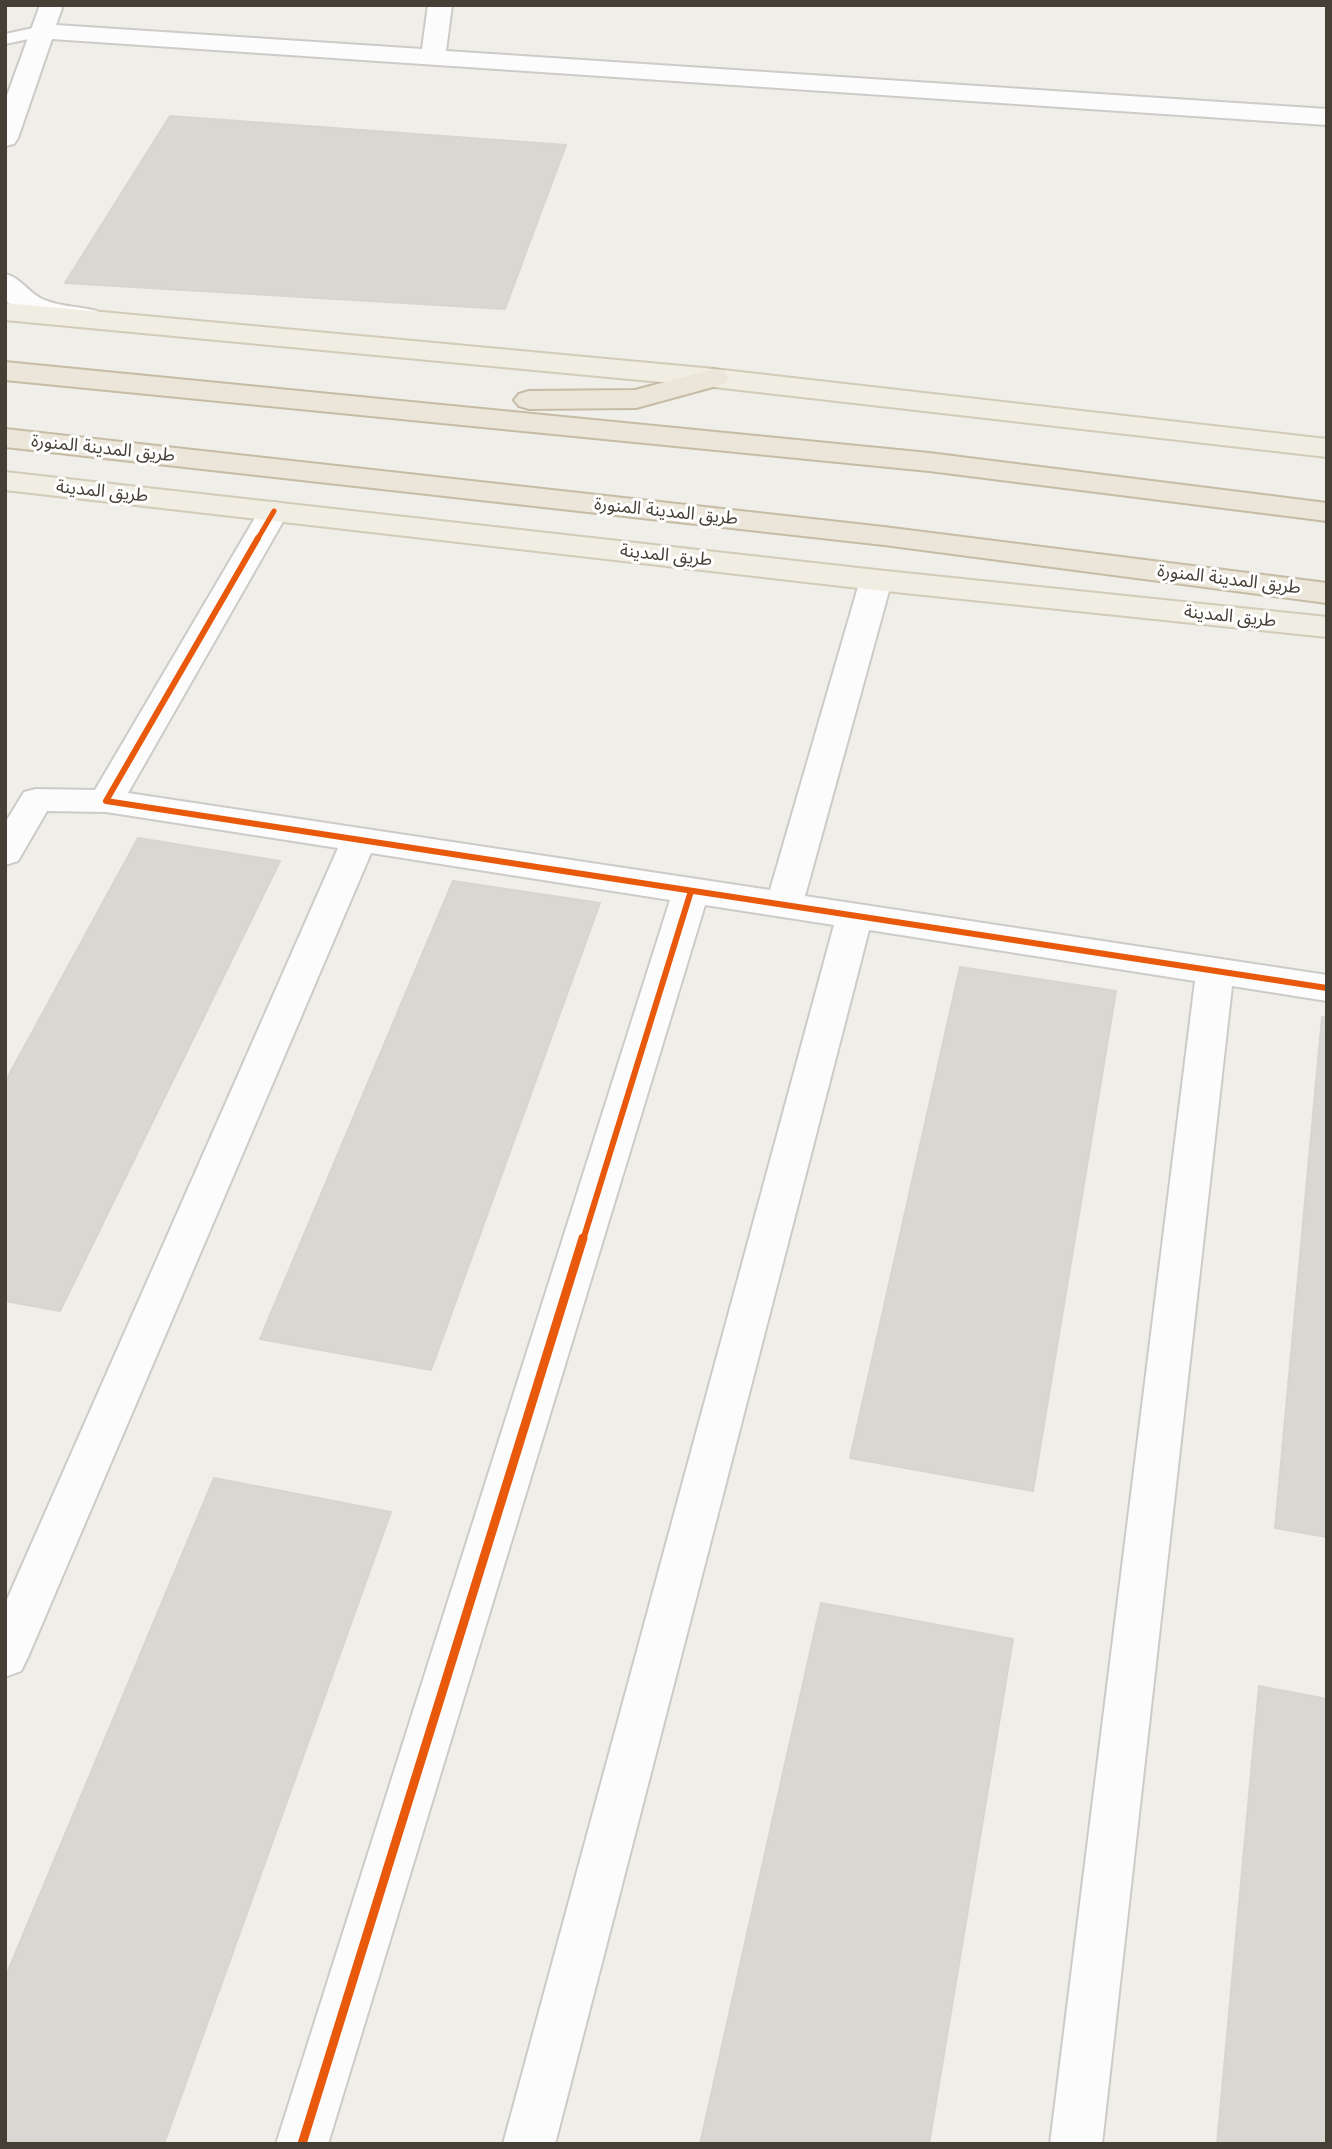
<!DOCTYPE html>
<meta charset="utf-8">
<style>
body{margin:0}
#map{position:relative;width:1332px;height:2149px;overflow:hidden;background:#efeee9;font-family:"Varela Round",sans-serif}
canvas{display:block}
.frame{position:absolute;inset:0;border:7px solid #454036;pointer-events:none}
</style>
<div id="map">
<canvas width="1332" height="2149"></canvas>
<div class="frame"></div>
</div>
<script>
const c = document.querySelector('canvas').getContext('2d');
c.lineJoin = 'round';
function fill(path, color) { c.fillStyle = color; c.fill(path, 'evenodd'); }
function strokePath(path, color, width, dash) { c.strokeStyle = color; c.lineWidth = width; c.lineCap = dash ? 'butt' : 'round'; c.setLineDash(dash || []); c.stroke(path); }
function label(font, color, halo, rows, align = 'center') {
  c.font = font + ' "Varela Round","Noto Sans Arabic",sans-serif'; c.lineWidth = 6; c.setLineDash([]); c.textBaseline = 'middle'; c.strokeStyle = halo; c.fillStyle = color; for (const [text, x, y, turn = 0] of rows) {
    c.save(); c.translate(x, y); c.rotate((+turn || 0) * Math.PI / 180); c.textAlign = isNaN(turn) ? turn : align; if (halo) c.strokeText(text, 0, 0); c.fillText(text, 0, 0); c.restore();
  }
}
const building = new Path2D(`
 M170,116l396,29 -61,164 -440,-26z
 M138,838l142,23 -220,450 -55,-10v-219z
 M453,881l147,22 -169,467 -171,-31z
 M960,967l156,24 -83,500 -183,-33z
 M1322,1017l5,1v519l-52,-9z
 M214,1478l177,34 -227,632h-159v-166z
 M821,1603l192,36 -84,505h-229z
 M1259,1686l68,13v445h-110z`);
const service = new Path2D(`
 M42,26l9,5 -3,4 -43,9v-10z`);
const minor = new Path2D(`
 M40,5h20l2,3 -6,17 366,24 6,-44h24l-6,46 881,58v16l-1275,-86 -34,99 -4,6 -9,2v-45z
 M5,274c15,3 23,18 37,25 17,8 37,7 55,12l4,6 -4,6c-28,7 -70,-5 -92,-23z
 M274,502l11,2 4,7 -161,282 642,97 90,-310 5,-7 11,-3 11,3 5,7 -87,316 522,79v26l-95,-15 -130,1158h-52l145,-1163 -326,-51 -314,1214h-52l331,-1219 -129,-20 -377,1239h-52l394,-1244 -299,-47 -343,804 -7,14 -16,6v-73l333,-756 -232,-36 -59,-1 -29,50 -13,4v-42l19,-31 12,-3 59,1 164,-279 4,-7z`);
const primary = new Path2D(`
 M5,303l709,66 613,70v18l-613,-70 -709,-67z
 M5,472l871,98 451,47v20l-451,-47 -871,-100z`);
const motorway = new Path2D(`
 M5,362l924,91 398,50v18l-398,-50 -924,-91z
 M714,369l10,3 5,6 -5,6 -88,24 -107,1 -10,-3 -5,-6 5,-6 10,-3 106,-1z
 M5,429l879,98 443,56v20l-443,-58 -879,-98z`);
const cyclewayFar2 = new Path2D(`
 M257,540l17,-29`);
const cyclewayFar1 = new Path2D(`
 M258,538l-152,263 1221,187
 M583,1240l108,-349`);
const cycleway = new Path2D(`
 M302,2144l281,-906`);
const streetNames = [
 ["طريق المدينة المنورة",103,449,6],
 ["طريق المدينة",102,492,6],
 ["طريق المدينة المنورة",666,512,6],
 ["طريق المدينة",666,556,6],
 ["طريق المدينة المنورة",1229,580,7],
 ["طريق المدينة",1230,617,6]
];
fill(building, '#d9d7d1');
strokePath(building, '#d7d5cf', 2);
strokePath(service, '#cdcbc7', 4);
strokePath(minor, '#cdcbc7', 4);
strokePath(primary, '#d1cbb7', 4);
strokePath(motorway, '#c6bca5', 4);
fill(service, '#fdfcfc');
fill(minor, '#fdfcfc');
fill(primary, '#f0ede3');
fill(motorway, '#ebe6d9');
strokePath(cyclewayFar2, '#e8590c', 5);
strokePath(cyclewayFar1, '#e8590c', 6);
strokePath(cycleway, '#e8590c', 9);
label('18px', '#454036', '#fff', streetNames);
</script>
